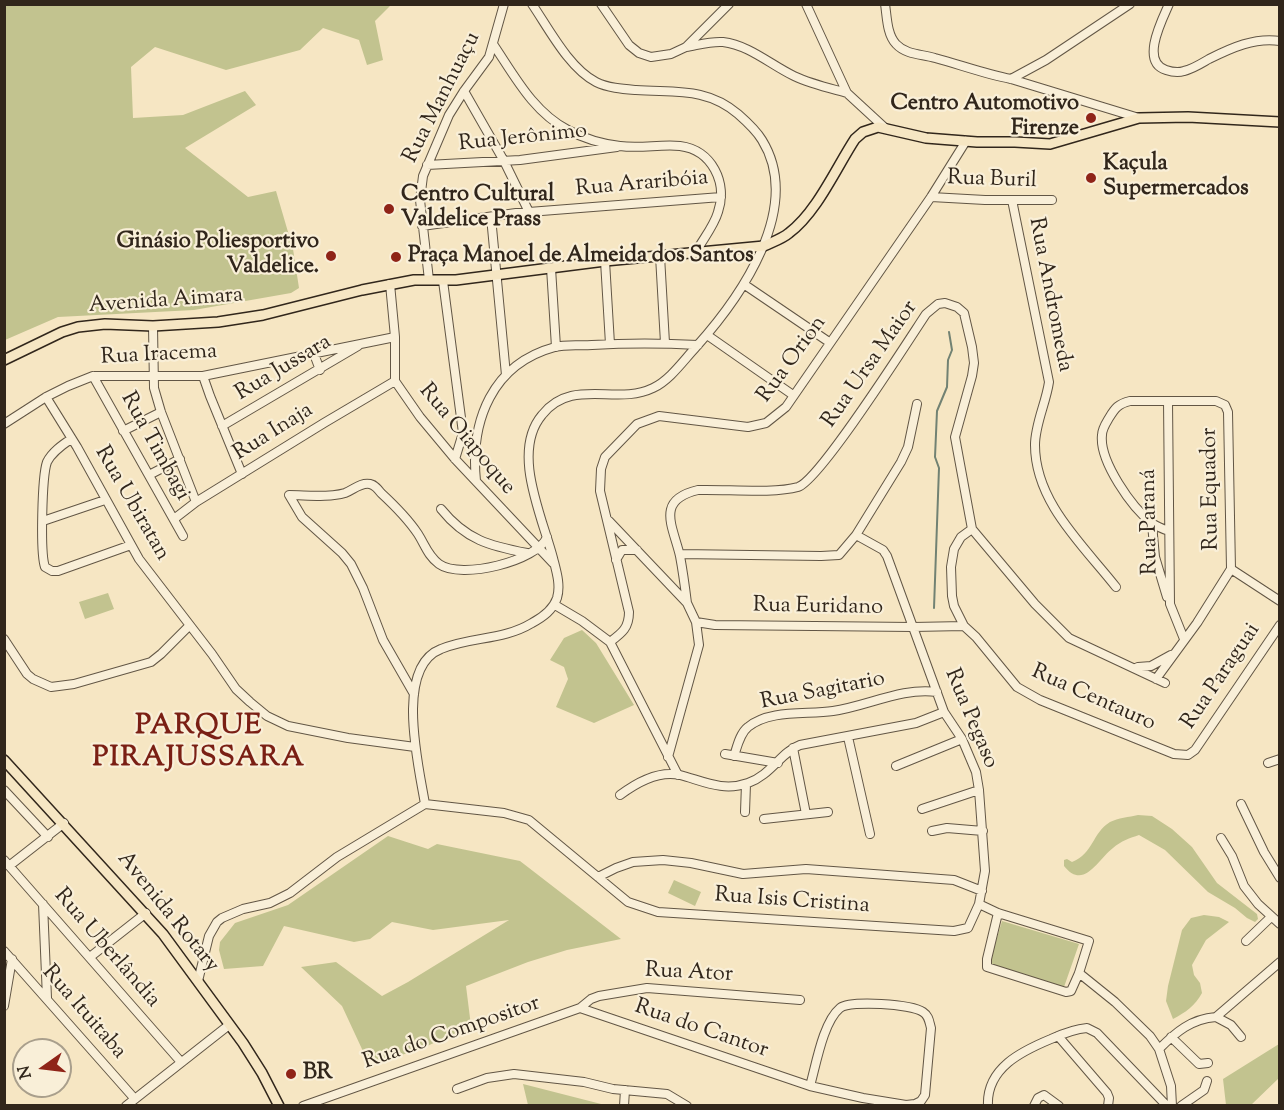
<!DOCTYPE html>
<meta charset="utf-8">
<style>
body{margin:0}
#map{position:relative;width:1284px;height:1110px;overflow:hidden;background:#f6e6c3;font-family:"Sorts Mill Goudy",serif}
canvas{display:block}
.frame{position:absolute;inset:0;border:6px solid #31261b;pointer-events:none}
.north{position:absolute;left:12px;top:1038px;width:60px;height:60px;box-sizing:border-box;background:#f9efd8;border:2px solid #a99f8c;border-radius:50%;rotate:256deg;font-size:16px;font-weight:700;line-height:24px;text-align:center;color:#31261b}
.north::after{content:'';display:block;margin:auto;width:21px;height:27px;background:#8f2418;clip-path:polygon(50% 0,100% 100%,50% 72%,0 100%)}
</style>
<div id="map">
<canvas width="1284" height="1110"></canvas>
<div class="frame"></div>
<div class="north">N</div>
</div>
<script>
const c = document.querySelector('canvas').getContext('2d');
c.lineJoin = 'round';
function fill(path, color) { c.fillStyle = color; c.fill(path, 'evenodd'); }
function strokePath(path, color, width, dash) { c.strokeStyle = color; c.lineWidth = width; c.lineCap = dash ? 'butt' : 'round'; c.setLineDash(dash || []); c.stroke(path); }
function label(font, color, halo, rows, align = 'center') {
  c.font = font + ' "Sorts Mill Goudy",serif'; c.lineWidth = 4.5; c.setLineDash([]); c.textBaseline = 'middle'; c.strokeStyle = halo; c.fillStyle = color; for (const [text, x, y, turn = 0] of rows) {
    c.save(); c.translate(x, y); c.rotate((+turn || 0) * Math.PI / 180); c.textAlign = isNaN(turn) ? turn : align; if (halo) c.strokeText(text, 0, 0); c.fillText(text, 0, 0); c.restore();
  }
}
const green = new Path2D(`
 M5,4l386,1 -16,16 8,39 -16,5 -8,-25 -36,-12 -23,22 -74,20 -71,-23 -24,20 2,51 50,-3 62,-24 11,14 -71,43 63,49 28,-6 17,58 6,39 -8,5 -97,17 -136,7 -53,23z
 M108,593l6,16 -29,10 -6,-17z
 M582,630l14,13 38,62 -40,18 -38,-16 12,-28 -4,-12 -14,-7 14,-22z
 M1138,815l14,1 20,13 20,18 25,36 40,31 1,5 -3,3 -8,-4 -12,-10 -27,-16 -43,-42 -26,-15c-9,3 -18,6 -26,13 -15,11 -29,43 -49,18v-6l3,-1 5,3c22,-9 20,-29 38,-40 8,-4 19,-5 28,-7z
 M388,836l40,13 9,-5 83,17 101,78 -54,11 -39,12 -62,24 5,40 -57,26 -46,10 -26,-56 -41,-39 35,-5 46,34 26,-14 101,-62 -76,10 -41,-8 -22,17 -16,3 -70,-16 -21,40 -39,3 -5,-19 1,-8 15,-19 53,-18z
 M674,880l27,12 -6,14 -27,-13z
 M1204,915l15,2 10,5 -23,18 -14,25 2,10 6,8 2,10c-7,13 -16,19 -29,26l-7,-18 2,-15 14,-56 9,-12z
 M1002,921l77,23 -15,43 -75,-23z
 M1279,1044v34l-28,27h-25l-3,-26z
 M523,1084l82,21h-77z`);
const stream = new Path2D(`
 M934,608l5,-140 -4,-11 2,-46 10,-24 1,-27 4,-10 -3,-18`);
const minor = new Path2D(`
 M601,4l28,41 10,8 12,4 20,-3 15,-7 43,-43
 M806,4l41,89 38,35
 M885,4c2,13 2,31 11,40 10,11 26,10 39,14 26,7 50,16 76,21l128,39
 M1169,4c-7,16 -29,58 -3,66 6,2 12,3 18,1 9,-2 18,-8 25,-12 22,-11 46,-22 71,-18
 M493,44c21,31 40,68 75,86 15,8 35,14 52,16 20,3 40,-2 60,0 32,4 48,37 38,66 -4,14 -15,27 -22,40
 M686,47c12,-2 25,-6 37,-5 26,3 48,23 71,34 17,8 35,12 53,17
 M1011,79l35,-19 84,-56
 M464,91l40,70 25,51
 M427,165l93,-5 97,-13
 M931,197l54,3h67
 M1012,200l37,182c-3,21 -14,42 -14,63 0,57 48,100 81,142
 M491,217l15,158
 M422,226l94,-13 205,-16
 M660,256l5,87
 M605,261l5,83
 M551,268l5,79
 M429,280l-9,-80 3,-24 26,-61 15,-24 25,-34 15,-53
 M443,281l20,152 -8,26
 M390,284l5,53v44l25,36 35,42 98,104
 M745,285l84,57
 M153,326l1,62 7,24 35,90
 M707,335l86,60
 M314,354l6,16
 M93,376l90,160
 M203,376l7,20 32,78
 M46,397l31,50 62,112 73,95 24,35 14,13 17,14 21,10 60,12 67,9
 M1168,401l2,203 14,35
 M4,424l42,-27 22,-11 25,-10h110l192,-39
 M222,426l136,-80
 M123,431l38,-19
 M71,439c-9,6 -19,13 -24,23 -5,14 -7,91 -2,105l7,4h6l73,-26
 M149,475l31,-16
 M476,481c-6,-60 16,-117 79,-134 11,-3 25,-1 37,-2 35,-2 70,-2 106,0
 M441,509c25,31 49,37 86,44
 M174,519l22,-17 128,-79 71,-42
 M43,521l62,-21
 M609,521l78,82 9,19 3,23 -31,112
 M1152,524l3,33 12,40
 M972,529l-11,8 -7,12 -3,18 1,29 2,10 10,20 12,11 41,50 23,13 134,54 14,1 7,-5 85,-125
 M1169,531c-6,-2 -12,-4 -17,-8 -20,-15 -53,-62 -50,-88 0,-6 4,-12 7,-17 6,-10 9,-14 21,-17h86l9,4 3,7 3,157
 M680,554l141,2 18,-1 17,-20 45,-73 7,-15 9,-43
 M616,560l6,-10h15
 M1231,569l49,32
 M687,603c-2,-16 -4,-31 -7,-47 -7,-30 -25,-56 18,-66 28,-1 75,4 100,-3 22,-7 110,-146 128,-173l12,-10 7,-1 12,4 7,6 8,34 2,16 -2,13 -17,61 17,92 63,75 34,34 96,45
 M555,605l27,16 28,21 68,133
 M696,622l19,3 198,2 51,-1
 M4,639l23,35 6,5 18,8 23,-3 77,-22 10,-8 28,-28
 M610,642c12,-9 19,-14 19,-30l-29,-121 1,-22 4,-12 32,-33 22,-8 89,11 18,-4 20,-16 145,-210 35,-56
 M1138,667l13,-1 20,-11
 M1156,679l41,-56 34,-54
 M414,694l-31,-54 -20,-52 -12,-24 -9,-11 -40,-36 -13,-22c17,0 39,3 56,-2 8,-3 16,-11 25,-9 5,1 8,5 11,9 13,12 27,26 37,41 7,11 10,22 21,30 22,16 99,-3 108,-27
 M848,737l22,97
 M793,748l13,66
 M725,754l53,9
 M734,756c3,-9 6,-23 14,-29 22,-18 59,-12 85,-16 35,-5 69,-24 104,-19
 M1268,763l12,-4
 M896,766l66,-27
 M4,790l44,47
 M620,795c16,-12 38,-25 60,-20 23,6 43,17 68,8 23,-8 33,-31 52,-38l116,-22 28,-11
 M425,804c-6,-37 -31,-137 16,-155 31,-13 61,-8 91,-26 11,-6 21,-13 25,-25 4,-13 -1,-28 -4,-40 -11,-42 -42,-106 -11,-143 30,-38 74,-9 111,-27 17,-8 30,-27 43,-41 44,-49 108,-139 66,-207 -6,-10 -16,-19 -24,-26 -32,-27 -63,-21 -102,-24 -13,-1 -28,-2 -40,-8 -27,-14 -47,-53 -64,-78
 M1241,804l23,48 16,26
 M922,809l57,-19
 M745,812l1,-28
 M764,819l64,-7
 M932,831l15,-3 36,3
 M1221,838l11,18 12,30 14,18 22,20
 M4,860l177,202
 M9,866l55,-43
 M598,877l18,-9 17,-6 30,-2 28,3 52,11 63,-5 148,11 28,11
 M43,904l4,94
 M979,904l19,9 91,28 -10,32 -8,18 -5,1 -79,-25v-8l11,-46
 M1246,941l25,-24
 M4,951l130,147
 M90,957l56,-44
 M1079,973l36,29 35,34 9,13 12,37 1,20
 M198,981l11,-45 8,-14 5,-4 21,-9 27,-6 20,-10 47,-36 88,-53 79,9 25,7 99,82 30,10 296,19 14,-3 11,-24 6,-33 -6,-81 -3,-18 -14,-33 -18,-27 -57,-156 -4,-6 -27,-15
 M4,1006l8,-47
 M580,1008l230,78 53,12 43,7 9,-1 6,-3 4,-6 6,-67c-2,-7 -2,-12 -8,-16 -12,-8 -72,-12 -83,-4 -17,14 -24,57 -30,78
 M1216,1017l15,8 10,12
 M1058,1036l49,57 2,5 -1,8
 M1171,1037l28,27 9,-1
 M1159,1049c17,-17 32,-30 57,-32l64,-55
 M457,1089l30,-11 27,-4 70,8 29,7 54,5 20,12
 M126,1106l103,-81
 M303,1106l277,-98 11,-9 8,-3 48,-8 153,12
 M624,1106l1,-16
 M988,1106c-2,-38 34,-55 63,-67 11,-5 23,-10 36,-11l10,5 70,73
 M1034,1106l4,-8 6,-3 15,11
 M1181,1106l23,-16 3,-9`);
const major = new Path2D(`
 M4,360l58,-28 16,-5 27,-3 48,2 65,-4 45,-7 99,-25 52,-10h42l149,-19 159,-15c8,-4 18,-7 25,-13 28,-21 47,-65 66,-94l8,-7 15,-5 48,11 51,4h38l35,2 89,-26 49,-1 92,5
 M4,760l159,174 80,109 19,30 17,33`);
const markers = [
 [1091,118,6,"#8f2418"],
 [1091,178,6,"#8f2418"],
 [389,209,6,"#8f2418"],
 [331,256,6,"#8f2418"],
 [396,257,6,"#8f2418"],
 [291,1074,6,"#8f2418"]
];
const streetNames = [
 ["Rua Manhuaçu",443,98,-63],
 ["Rua Jerônimo",523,139,-6],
 ["Rua Buril",992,181,2],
 ["Rua Araribóia",642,185,-5],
 ["Rua Andromeda",1049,295,79],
 ["Avenida Aimara",166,302,-4],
 ["Rua Iracema",159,356,-3],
 ["Rua Orion",793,360,-54],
 ["Rua Ursa Maior",871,365,-55],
 ["Rua Jussara",284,369,-31],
 ["Rua Inaja",274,433,-32],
 ["Rua Oiapoque",466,440,50],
 ["Rua Timbagi",154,447,61],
 ["Rua Equador",1212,489,-91],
 ["Rua Ubiratan",131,504,60],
 ["Rua Paraná",1151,522,-91],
 ["Rua Euridano",818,608,1],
 ["Rua Paraguai",1222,677,-56],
 ["Rua Sagitario",823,692,-11],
 ["Rua Centauro",1093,699,24],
 ["Rua Pegaso",970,719,67],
 ["Rua Isis Cristina",792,902,4],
 ["Avenida Rotary",167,913,51],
 ["Rua Uberlândia",106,949,49],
 ["Rua Ator",689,974,3],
 ["Rua Ituitaba",83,1013,49],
 ["Rua do Cantor",701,1030,19],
 ["Rua do Compositor",452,1034,-19]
];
const poiNames = [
 ["Centro Automotivo",1079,105,"right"],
 ["Firenze",1079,130,"right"],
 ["Kaçula",1103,165],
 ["Supermercados",1103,190],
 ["Centro Cultural",401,196],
 ["Valdelice Prass",401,221],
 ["Ginásio Poliesportivo",319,243,"right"],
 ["Valdelice.",319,268,"right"],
 ["Praça Manoel de Almeida dos Santos",408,257],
 ["BR",303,1074]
];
const districtNames = [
 ["PARQUE",199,728],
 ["PIRAJUSSARA",199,760]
];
fill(green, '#c2c38f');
strokePath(stream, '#728273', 2);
strokePath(minor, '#625645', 10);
strokePath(major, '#31261b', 12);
strokePath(minor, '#f9efd8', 8);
strokePath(major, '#f6e6c3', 9);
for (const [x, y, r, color] of markers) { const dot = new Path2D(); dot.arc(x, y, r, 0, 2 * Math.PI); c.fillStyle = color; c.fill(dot); strokePath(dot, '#f9efd8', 2); }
label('22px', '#31261b', '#f9efd8', streetNames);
label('bold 22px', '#31261b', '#f9efd8', poiNames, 'left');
c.letterSpacing = '1.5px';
label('bold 28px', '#7a1f14', '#f9efd8', districtNames);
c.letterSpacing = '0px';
</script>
